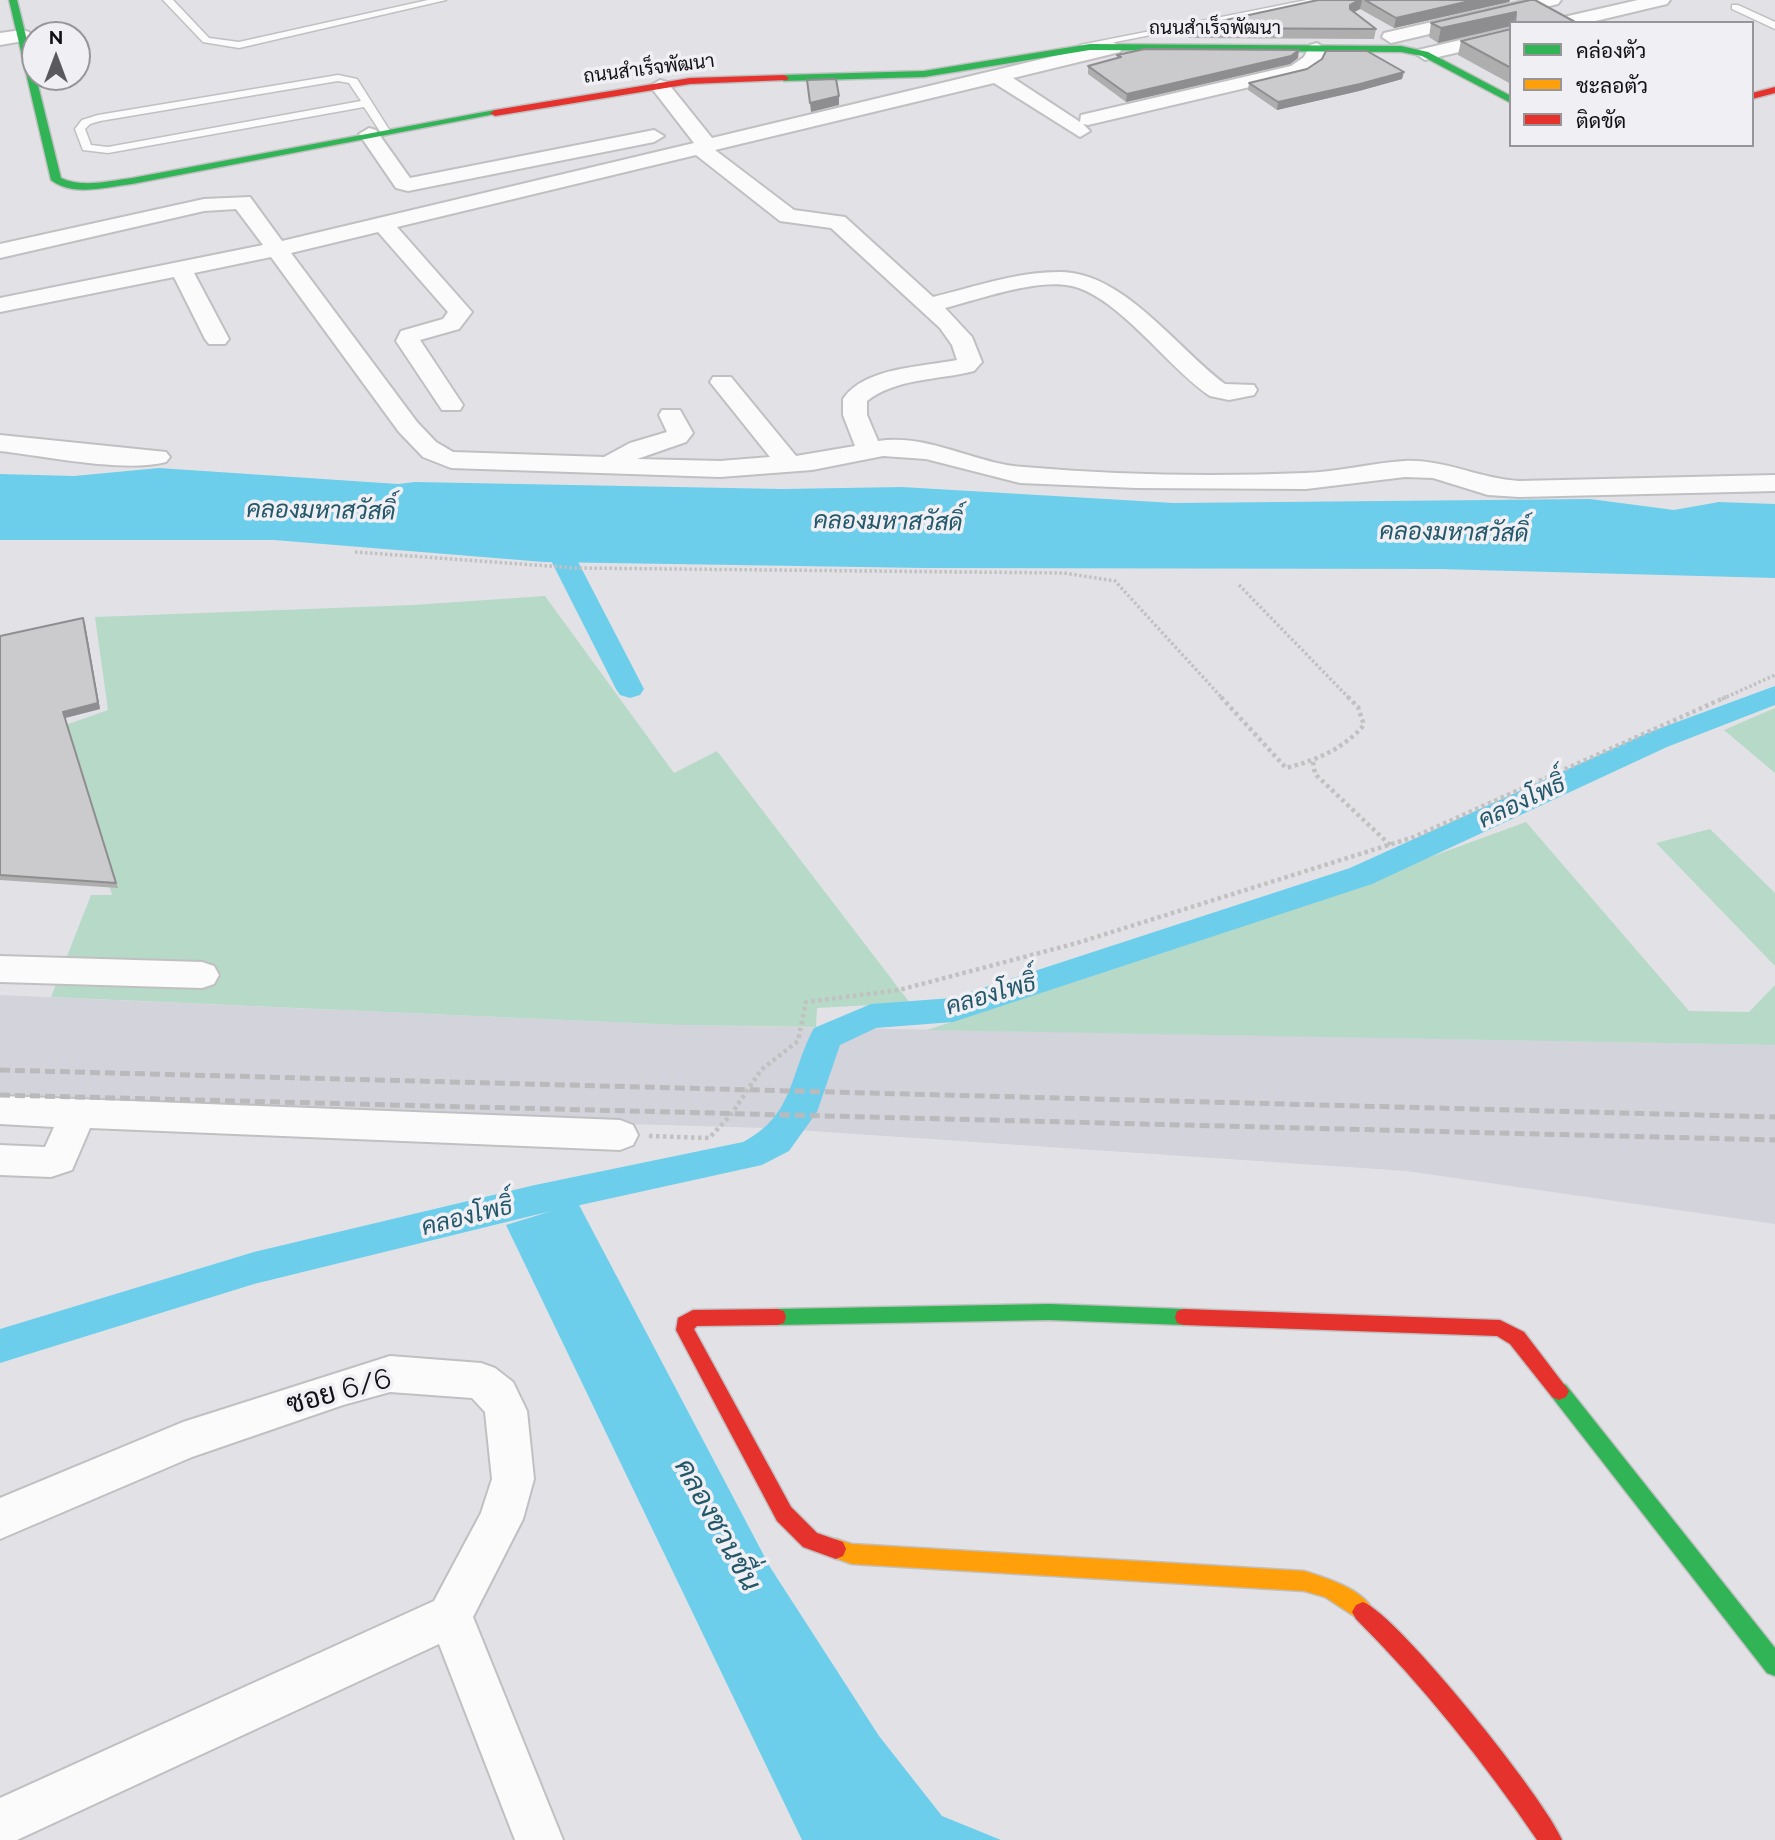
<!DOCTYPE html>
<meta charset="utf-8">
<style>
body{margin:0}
#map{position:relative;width:1775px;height:1840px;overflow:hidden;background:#e2e2e6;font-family:Raleway,Sarabun,sans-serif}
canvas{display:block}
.legend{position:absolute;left:1509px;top:21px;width:245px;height:126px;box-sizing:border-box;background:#efeff4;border:2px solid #96969a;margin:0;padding:9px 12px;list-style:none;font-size:21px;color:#111113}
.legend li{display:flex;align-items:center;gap:14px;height:35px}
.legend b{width:35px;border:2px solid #96969a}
.north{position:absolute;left:21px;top:21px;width:70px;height:70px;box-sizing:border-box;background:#efeff4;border:2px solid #96969a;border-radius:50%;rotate:0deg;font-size:19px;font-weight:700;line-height:28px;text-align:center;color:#111113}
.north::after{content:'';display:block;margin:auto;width:24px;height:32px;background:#5a5a5d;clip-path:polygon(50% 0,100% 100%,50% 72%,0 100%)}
</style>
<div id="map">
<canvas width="1775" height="1840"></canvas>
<ul class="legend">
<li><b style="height:9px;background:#30b455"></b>คล่องตัว</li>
<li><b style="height:9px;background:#ff9f0a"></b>ชะลอตัว</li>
<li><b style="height:9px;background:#e5322d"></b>ติดขัด</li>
</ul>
<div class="north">N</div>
</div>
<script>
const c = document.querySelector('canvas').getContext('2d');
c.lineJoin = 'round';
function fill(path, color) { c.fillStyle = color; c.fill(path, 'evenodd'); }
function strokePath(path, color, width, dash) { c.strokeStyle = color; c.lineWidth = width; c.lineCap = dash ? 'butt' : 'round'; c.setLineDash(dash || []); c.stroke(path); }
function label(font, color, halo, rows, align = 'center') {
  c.font = font + ' Raleway,Sarabun,sans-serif'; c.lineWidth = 7; c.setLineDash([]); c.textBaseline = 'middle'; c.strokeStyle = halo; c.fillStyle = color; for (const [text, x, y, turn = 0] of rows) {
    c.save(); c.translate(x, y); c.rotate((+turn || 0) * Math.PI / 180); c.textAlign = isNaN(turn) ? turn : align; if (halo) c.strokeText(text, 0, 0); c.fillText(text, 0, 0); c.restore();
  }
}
const built = new Path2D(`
 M0,995l678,30 1097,20v179l-369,-53 -640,-43 -766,-22z`);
const green = new Path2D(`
 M545,596l129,177 43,-22 193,252 -93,5 -1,19 -138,-2 -627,-28 40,-102h21l-49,-169 45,-16 -13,-93 318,-12z
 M1775,708v65l-51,-43z
 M1526,822l163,189 60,1 26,-27v60l-848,-15 301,-99z
 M1710,829l65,64v73l-119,-123z`);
const water = new Path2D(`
 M159,468l239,16 17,-2 367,7 120,-2 272,16 416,-4 84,11 45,-8 56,2v74l-337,-9 -514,-1 -380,-6 -270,-22h-274v-66l74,2z
 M578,1203l192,364 109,169 63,80 59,24h-199l-296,-615z`);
const canal = new Path2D(`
 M546,517l9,3 4,5 85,164 -4,6 -10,3 -10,-3 -4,-6 -83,-164 4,-5z
 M1775,686v19l-108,42 -295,137 -419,138 -77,6 -36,17 -23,67 -28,39 -27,14 -227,50 -281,69 -254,79v-34l254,-77 281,-67 208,-43c52,-27 46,-68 71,-114l57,-24 81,-6 398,-130 297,-135z`);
const pathFar1 = new Path2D(`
 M355,552l221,16 488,5 51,8 108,118
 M1239,585l111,114
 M1722,699l53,-24`);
const path = new Path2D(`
 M1221,697l65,71c31,-8 57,-19 78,-43l-6,-18 -10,-10
 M1313,762l2,12 75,71
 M649,1136l60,2 21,-22 31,-46 37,-29 8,-39 93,-12 178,-47 337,-106 312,-140`);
const lane = new Path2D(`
 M163,0h10l36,38 30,4 189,-42h18l-207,48 -36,-6z
 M1307,0h20l-242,48 -5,-3z
 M1732,5h6l37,17v7l-43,-20z
 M338,75l19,4 33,52 -1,2h-8l-17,-26 -256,46 -25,-3 -8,-21 7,-9 16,-5zM338,81l11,2 12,18 -253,46 -17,-2 -6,-16 5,-5 10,-3z`);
const street = new Path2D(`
 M1528,0h33l-3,4 -167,39 -9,-6 2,-4z
 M1638,0h32l-3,4 -80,19h-34l2,-4z
 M1511,28v12l-86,20 -9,-6 2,-4z
 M22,30l7,2 2,4 -2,4 -29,5v-12z
 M1113,42l9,6 -2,4 -107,26 67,44 1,-7 210,-49 13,-9 6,-12 7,-2 9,6 -7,15 -14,10 -217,51 -5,-1 7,7 -10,6 -86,-54 -279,67 79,60 51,7 88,80c41,-10 83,-25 126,-25 64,-1 118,77 166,112l29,1 3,5 -3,5 -25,5 -19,-4c-41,-27 -91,-99 -138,-110 -35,-8 -92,13 -127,22l27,29 10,25 -8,9c-34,9 -79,7 -107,30v14l11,26c50,-8 97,23 146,26 91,8 189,10 281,6 33,-1 66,-10 100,-12 39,-2 75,18 114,20l256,-6v16l-256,6 -31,-2 -55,-17 -28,-1 -99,12 -170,-1 -116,-5 -94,-24 -43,-3 -71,14 -92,7 -269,-9 -28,-11 -24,-25 -128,-175 -77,16 35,66 -4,5h-16l-4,-5 -31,-62 -174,35v-14l263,-53 -27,-36 -32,2 -204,47v-14l204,-45 46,-2 32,44 412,-98 -44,-57 10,-6 7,2 45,56zM696,155l84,66 51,7 109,100 12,17 5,15c-34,7 -93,7 -114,39v16l12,31 -59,10 -65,-79h-18l-3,5 60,75 -50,4 -83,-2 49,-17 7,-9 -13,-23h-18l-3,5 8,17 -37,11 -26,14 -151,-5 -17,-10 -19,-20 -126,-169 87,-21 70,80 -5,7 -42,12 -5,10 46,69h18l3,-5 -43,-65 39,-11 13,-17 -75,-85z
 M369,128l7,2 34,48 244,-48 10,6 -10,6 -246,49 -12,-3 -37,-54z
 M0,435l166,17 4,5 -4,5c-42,11 -121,-6 -166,-11z
 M0,956l202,6 12,4 5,9 -5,9 -12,4 -202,-6z
 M0,1096l620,24 13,5 5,10 -5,10 -13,5 -530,-22 -18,42 -21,7 -51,-2v-30l45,2 9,-20 -54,-3z
 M390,1356l91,7 14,5 18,14 14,29 7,68 -11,40 -50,98 90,223h-48l-76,-196 -422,196h-17v-42l434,-197 47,-88 11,-34 -7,-67 -13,-14 -82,-6 -47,13 -151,52 -192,82v-41l183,-76z`);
const fast = new Path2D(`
 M9,0h8l44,178c21,10 48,3 71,0l363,-68 5,3 -368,71c-25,3 -60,13 -81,-4z
 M1090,44l311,2 27,6 83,44v7l-89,-47 -21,-4 -311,-2 -166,27 -140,4 -5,-3 5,-3 140,-4z
 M1049,1304l135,5 7,2 2,6 -2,6 -7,2 -135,-5 -272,5 -7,-2 -2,-6 2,-6 7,-2z
 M1559,1382l7,3 209,263v28l-8,-3 -215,-276 -3,-6 3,-6z`);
const slow = new Path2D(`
 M836,1539l16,5 452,27c22,7 60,18 70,41l-4,7 -7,3 -38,-25 -21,-6 -452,-27 -23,-8 -3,-7 3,-7z`);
const jam = new Path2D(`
 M784,75l5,3 -2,2 -97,4 -195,32 -5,-3 5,-3 195,-32z
 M1775,87v6l-23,6v-6z
 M777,1309l7,2 2,6 -2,6 -7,2 -80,1 -3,3 97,178 26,26 26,9 3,7 -3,7 -7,3 -33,-12 -26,-26 -101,-191 2,-12 15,-8z
 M1184,1309l316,11 24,12 45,59 -3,6 -7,3 -7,-3 -42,-53 -13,-8 -313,-11 -7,-2 -2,-6 2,-6z
 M1363,1602c36,14 183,198 199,238h-25c-54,-79 -113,-153 -181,-221l-4,-7 4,-7z`);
const rail = new Path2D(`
 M0,1070l1775,47
 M0,1095l1775,45`);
const wall = new Path2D(`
 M1318,0h192l-1,2 -115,26 -34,-19 -6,3 22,17 -2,10 -186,-1 1,-10z
 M1530,0l47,23h-66v3l-73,17 -9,-6 2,-14z
 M1511,29v55l-53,-29 3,-14z
 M1117,55l181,3 -8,6 -164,38 -38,-28v-8l29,-8z
 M1402,79l-43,12 -82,19 -29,-20 1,-7z
 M83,618l2,6 15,85 -35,9 53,170 -118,-8v-244z`);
const shadedWall = new Path2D(`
 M1359,0h3l-2,9 -11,6 1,-10z
 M1474,0h36l-1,2 -115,26 2,-10z
 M1516,12l-3,11h-2v3l-73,17 3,-15z
 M1299,50l-1,8 -8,6 -164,38 1,-8z
 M1404,72l-2,7 -43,12 -82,19 1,-8z
 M839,96v9l-28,7 -1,-9z
 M83,618l2,6 15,85 -35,9 53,170 -55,-176z`);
const building = new Path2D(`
 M1318,0h41l-9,5v4l26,20 -187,-1z
 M1365,0h109l-78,18z
 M1530,0h5l42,23h-62l1,-11 -75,16 -10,-5z
 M1511,29v39l-50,-27z
 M1145,49l154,1 -8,6 -164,38 -39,-28 33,-9 -4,-2z
 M1326,51h41l37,21 -44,12 -82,18 -29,-19 58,-14 15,-10z
 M836,79l3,17 -29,7 -3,-23z
 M83,618l15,85 -35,9 53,171 -116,-8v-239z`);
const farStreetnames = [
 ["ถนนสำเร็จพัฒนา",1215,28],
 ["ถนนสำเร็จพัฒนา",649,69,-7]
];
const waterNames = [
 ["คลองมหาสวัสดิ์",321,511,1],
 ["คลองมหาสวัสดิ์",888,522,1],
 ["คลองมหาสวัสดิ์",1454,533,1],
 ["คลองโพธิ์",1522,802,-25],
 ["คลองโพธิ์",991,995,-16],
 ["คลองโพธิ์",467,1217,-14]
];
const nearStreetnames = [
 ["ซอย 6/6",339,1392,-15]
];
const nearWaternames = [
 ["คลองชวนชื่น",717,1525,61]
];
fill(built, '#d3d3db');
fill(green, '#b6d9c8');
fill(water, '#6dceec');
fill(canal, '#6dceec');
strokePath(lane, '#c0c0c2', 3);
strokePath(street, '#c0c0c2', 4);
strokePath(fast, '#c0c0c2', 3);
strokePath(slow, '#c0c0c2', 3);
strokePath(jam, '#c0c0c2', 3);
strokePath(pathFar1, '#c1c1c2', 3.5, [2.5, 2.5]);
strokePath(path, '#c1c1c2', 4.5, [3.5, 3.5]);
fill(lane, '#fbfbfb');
fill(street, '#fbfbfb');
fill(fast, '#30b455');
fill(slow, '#ff9f0a');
fill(jam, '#e5322d');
strokePath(rail, '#bababc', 5, [10, 5]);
fill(wall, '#afaeaf');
fill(shadedWall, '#8e8d8f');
fill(building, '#cbcacc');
strokePath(building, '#8e8d8f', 2);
label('19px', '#111113', '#efeff4', farStreetnames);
label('italic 24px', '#22586a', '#efeff4', waterNames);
label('28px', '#111113', '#efeff4', nearStreetnames);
label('italic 28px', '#22586a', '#efeff4', nearWaternames);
</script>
